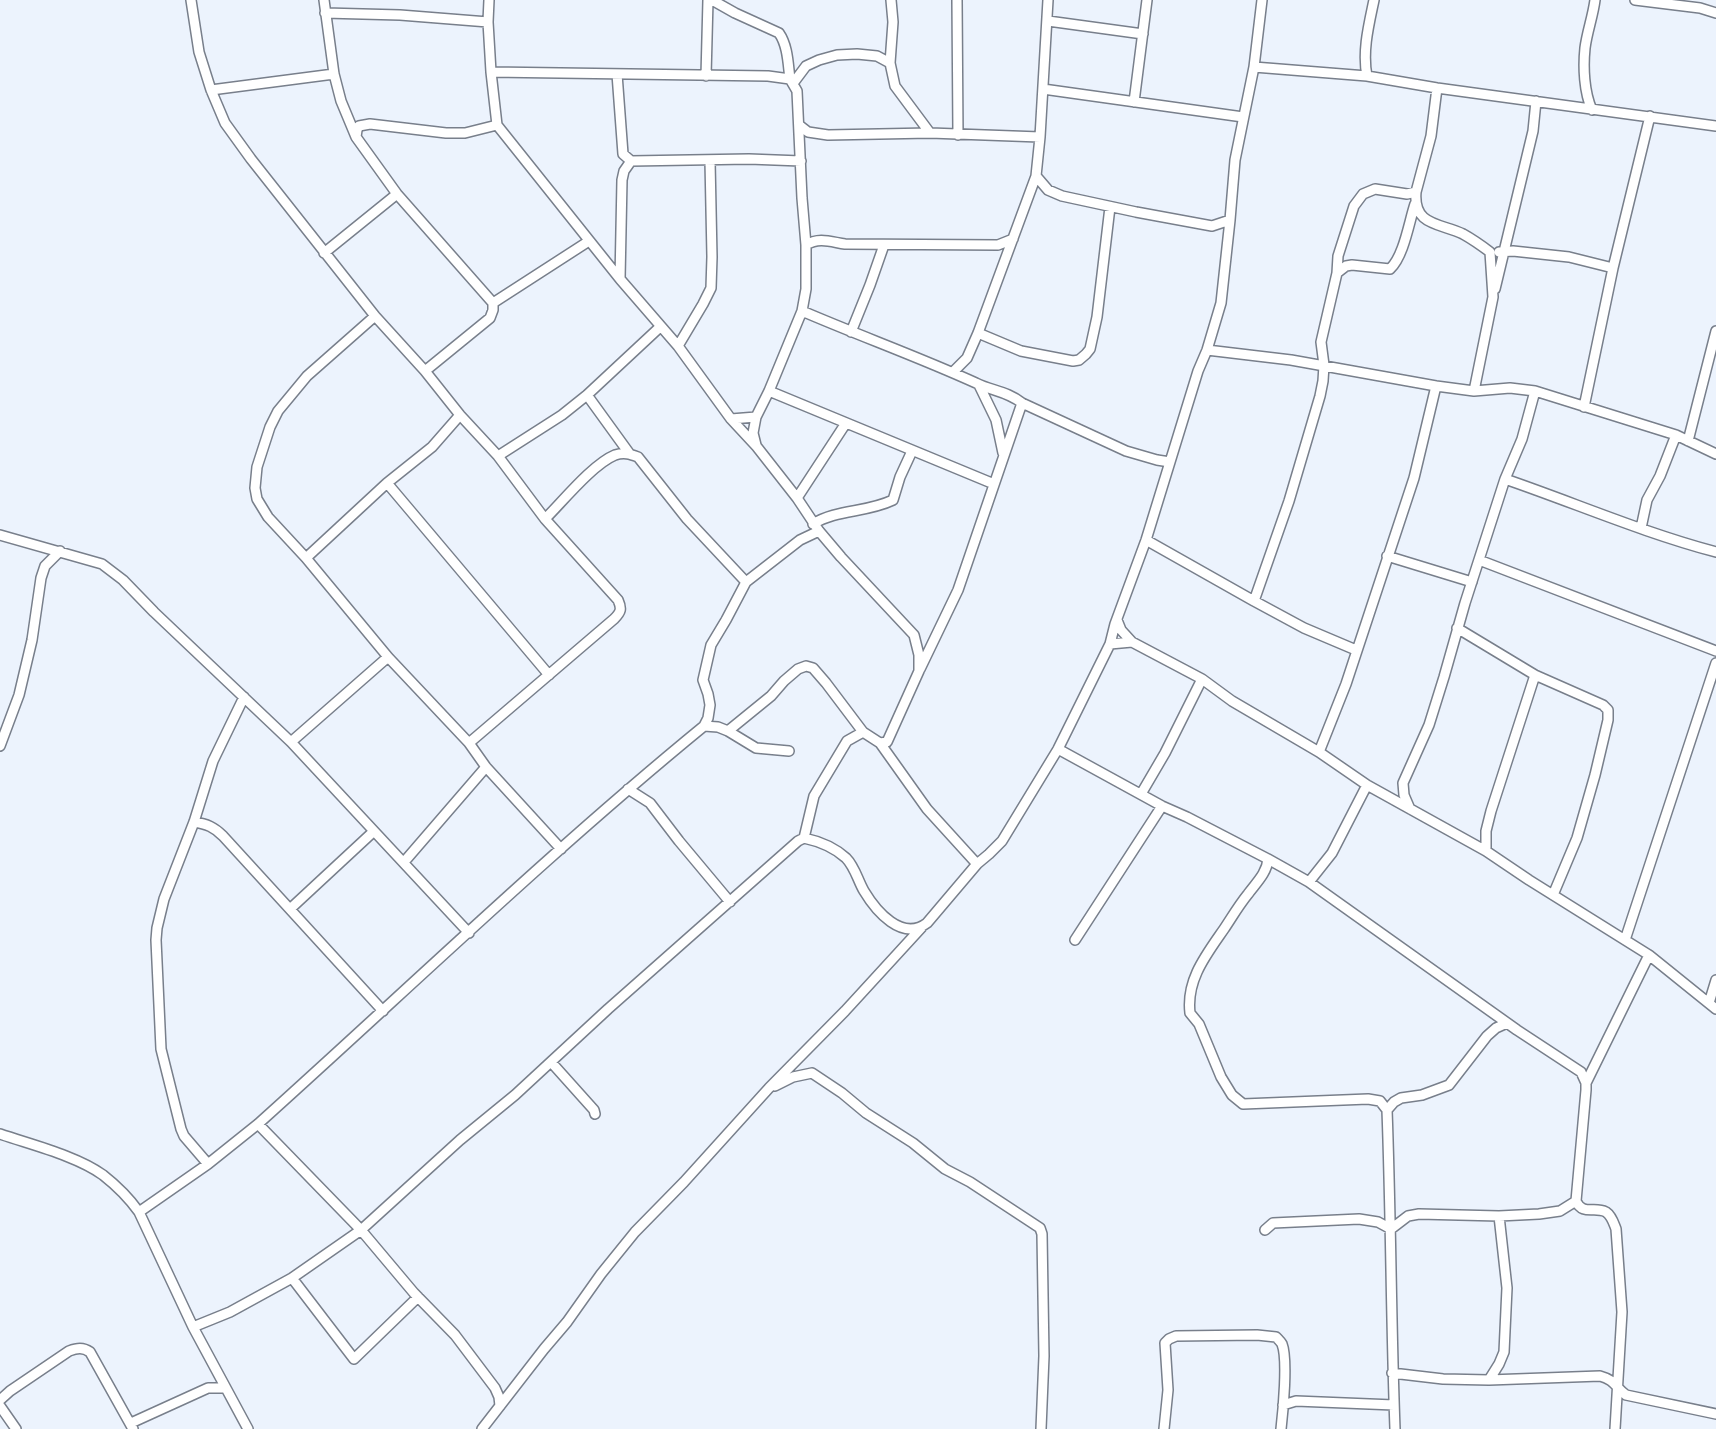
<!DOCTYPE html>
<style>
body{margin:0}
canvas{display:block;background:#ecf3fd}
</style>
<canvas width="1716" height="1429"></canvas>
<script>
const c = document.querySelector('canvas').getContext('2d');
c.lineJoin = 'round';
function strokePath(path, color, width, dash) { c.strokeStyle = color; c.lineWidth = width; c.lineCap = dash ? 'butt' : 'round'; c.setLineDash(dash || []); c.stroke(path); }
const street = new Path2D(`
 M191,0l8,52 12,38 14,33 26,36 124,157 50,55 35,44 38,41 47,63 73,81c4,9 3,12 -4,19l-145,124
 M324,0l10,74 7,27 15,36 41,57 96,109v7l-3,8 -65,53
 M489,0l-1,22 3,50 6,53 123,154 58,67 53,73 26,28 40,51 22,33 22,26 73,78 5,20v16l-32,71 -7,1 -17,-11 -37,-49 -13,-15 -7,-2 -8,3 -14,12 -13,15 -43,35
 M712,0l23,13 44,20c9,13 9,31 11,46
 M957,0l1,135
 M1635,0l65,8 16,5
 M325,13l75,2 88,7
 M1048,21l95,13
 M890,63l3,-41 -2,-22
 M1254,67l113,9 70,12 279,38
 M491,72l277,4 22,3 7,12 5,107 4,47v44l-4,22 -33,80 -13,26 -3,16 3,12
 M617,74l6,80 8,7 118,-2 52,2
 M706,76l2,-76
 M1367,76c-5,-25 2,-52 7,-76
 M794,82l12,-16 13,-6 18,-5 20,-1 20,2 13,7 5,23 35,47
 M1437,88l-6,48 -15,56c-3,34 24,31 47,42 9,5 19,12 27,18l3,45 -19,94
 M1043,89l200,28
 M211,90l123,-16
 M1134,102l13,-102
 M1592,110c-8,-18 -9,-43 -7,-62 2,-16 8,-32 10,-48
 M799,125l9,7 20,3 102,-2 110,4
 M356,137l1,-7 2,-4 11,-2 76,9h19l32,-8
 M1036,176l12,14 14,6 74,16 76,14 18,-6
 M806,245c13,-8 25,-3 39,-1l153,1 15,-6
 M1499,252l14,-1 56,6 44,11
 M324,253l73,-59
 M1337,273l9,-7 6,-1 38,4c14,-13 19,-47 25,-65
 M620,279l2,-99 2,-9 7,-10
 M1495,289l38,-158 3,-30
 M493,303l96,-62
 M802,311c58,25 117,46 174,72 16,8 31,8 46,20l104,48 31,9 13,2
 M375,316l-68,60 -29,35 -8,16 -13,40 -2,21 2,11 11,18 38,41 82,99 81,86 17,24 75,82
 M851,332l19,-47 14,-40
 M978,333l43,18 52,10 6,-1 7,-6 4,-5 7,-32 13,-110
 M678,346l25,-42 8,-16 1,-31 -2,-96
 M1207,350l84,10 145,26 38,5 36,-3 25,3 141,44 40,19
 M953,372l14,-14 11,-25 58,-157 4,-39 8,-137
 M979,385l17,35 7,33
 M769,391l225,93
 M587,395l42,58
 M1584,407l29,-139 37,-152
 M731,419l25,-2
 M1688,441l28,-110
 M498,456l64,-41 25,-20 73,-68
 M1505,479c70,24 139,54 211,73
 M387,483l162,192
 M797,498l49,-75
 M545,519c18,-18 48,-55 70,-64 9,-3 15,-1 23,2l49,62 59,63
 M813,524c24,-15 53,-11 80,-24l7,-23 12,-26
 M1641,528l6,-28 13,-24 16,-41
 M0,535l102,29 21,16 31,32 137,130 178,191
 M1146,540l108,61
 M1387,556l85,26
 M306,558l81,-75 45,-36 28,-32
 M1479,560l237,91
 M1117,620l4,10 11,12
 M1457,628l78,47 68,30 5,5v10l-13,55 -18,63 -24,57
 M1110,644l5,-20 31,-84 52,-169 9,-21 14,-47 9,-83 5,-60 19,-93 8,-67
 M1356,650l-52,-22 -50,-27 35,-100 31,-105 3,-15 1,-16 -3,-23 16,-69 1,-17 16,-50 9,-12 12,-5 32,5 9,-2
 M920,669l38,-79 64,-187
 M704,726l14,1 10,4 28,17 33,3
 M291,742l97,-85
 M880,743l47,66 50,55
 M0,746l19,-51 13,-55 9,-62 4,-12 15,-15
 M1058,749l104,57 25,11 81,42 41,23 208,148 64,42 5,11v7l-10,111c7,15 18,5 30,11 6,4 8,12 10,17l6,83 -7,117
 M1319,752l27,-68 68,-206 22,-92
 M628,789l22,14 29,38 51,61
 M1141,794l24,-41 37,-74
 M1410,809l-6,-14 -1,-12 26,-58 15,-48 21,-74 40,-124 17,-40 13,-48
 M194,822c13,2 20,5 29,14l160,175
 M804,838c14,3 31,10 42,20 9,9 12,23 18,33 12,20 38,51 63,32l50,-59 12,-10 13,-13 56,-92 52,-105 22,-2 70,37 30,22 87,51 48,33 119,66 43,29 120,75 67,54
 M1486,851v-20l5,-20 44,-136
 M1268,859c-1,14 -12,24 -20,35 -9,11 -16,23 -24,35 -18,26 -38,51 -34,84l9,11 22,53 11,18 11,9 125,-5 12,2 7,9c4,106 4,213 8,319
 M404,862l82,-95
 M1309,882l23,-29 35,-68
 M290,909l83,-77
 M1075,940l87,-134
 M1625,940l91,-277
 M1709,1003l7,-23
 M551,1062l43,48 1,4
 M1586,1083l63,-128
 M775,1086l18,-9 19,-4 30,20 24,20 47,30 32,26 25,13 70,46 2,6 2,122 -3,73
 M1387,1110l7,-8 7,-4 21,-3 27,-10 38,-49 9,-8 11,-5
 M258,1124l103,106 53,63 41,42 40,53 4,9 1,9
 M0,1134c32,11 77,22 103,41 14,11 26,23 36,37l54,115 55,102
 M208,1164l-24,-28 -3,-7 -20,-80 -5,-109 1,-12 7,-29 30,-77 19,-61 31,-64
 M139,1212l69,-48 50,-40c148,-133 292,-272 446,-398l4,-8 2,-13 -2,-11 -5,-14 8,-35 15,-25 20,-38 54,-42 19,-9
 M1265,1230l8,-7 86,-4 19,3 13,7 17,-13 11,-2 80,2 40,-2 21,-3 16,-10
 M292,1278l62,81 64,-62
 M193,1327l37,-15 62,-34 69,-48 99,-90 55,-45 93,-86 190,-168 6,-3 10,-42 33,-55 16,-9
 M1392,1373l51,6 46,1 111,-4c15,4 15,11 26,19l90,19
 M1489,1380l10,-16 5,-12 3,-64 -8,-72
 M0,1400l10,-9 59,-40c8,-3 14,-4 21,1l43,77
 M1283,1405l13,-4 98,4
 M0,1406l16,23
 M131,1423l77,-35h17
 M482,1429l62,-80 23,-27 34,-48 34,-42 49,-50 85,-94 76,-77 77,-84
 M1164,1429l4,-39 -3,-47 4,-4 7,-3 81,-1 19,2c2,2 5,5 6,7 6,15 1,68 -1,85`);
strokePath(street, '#787f8b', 12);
strokePath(street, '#fff', 9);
</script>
